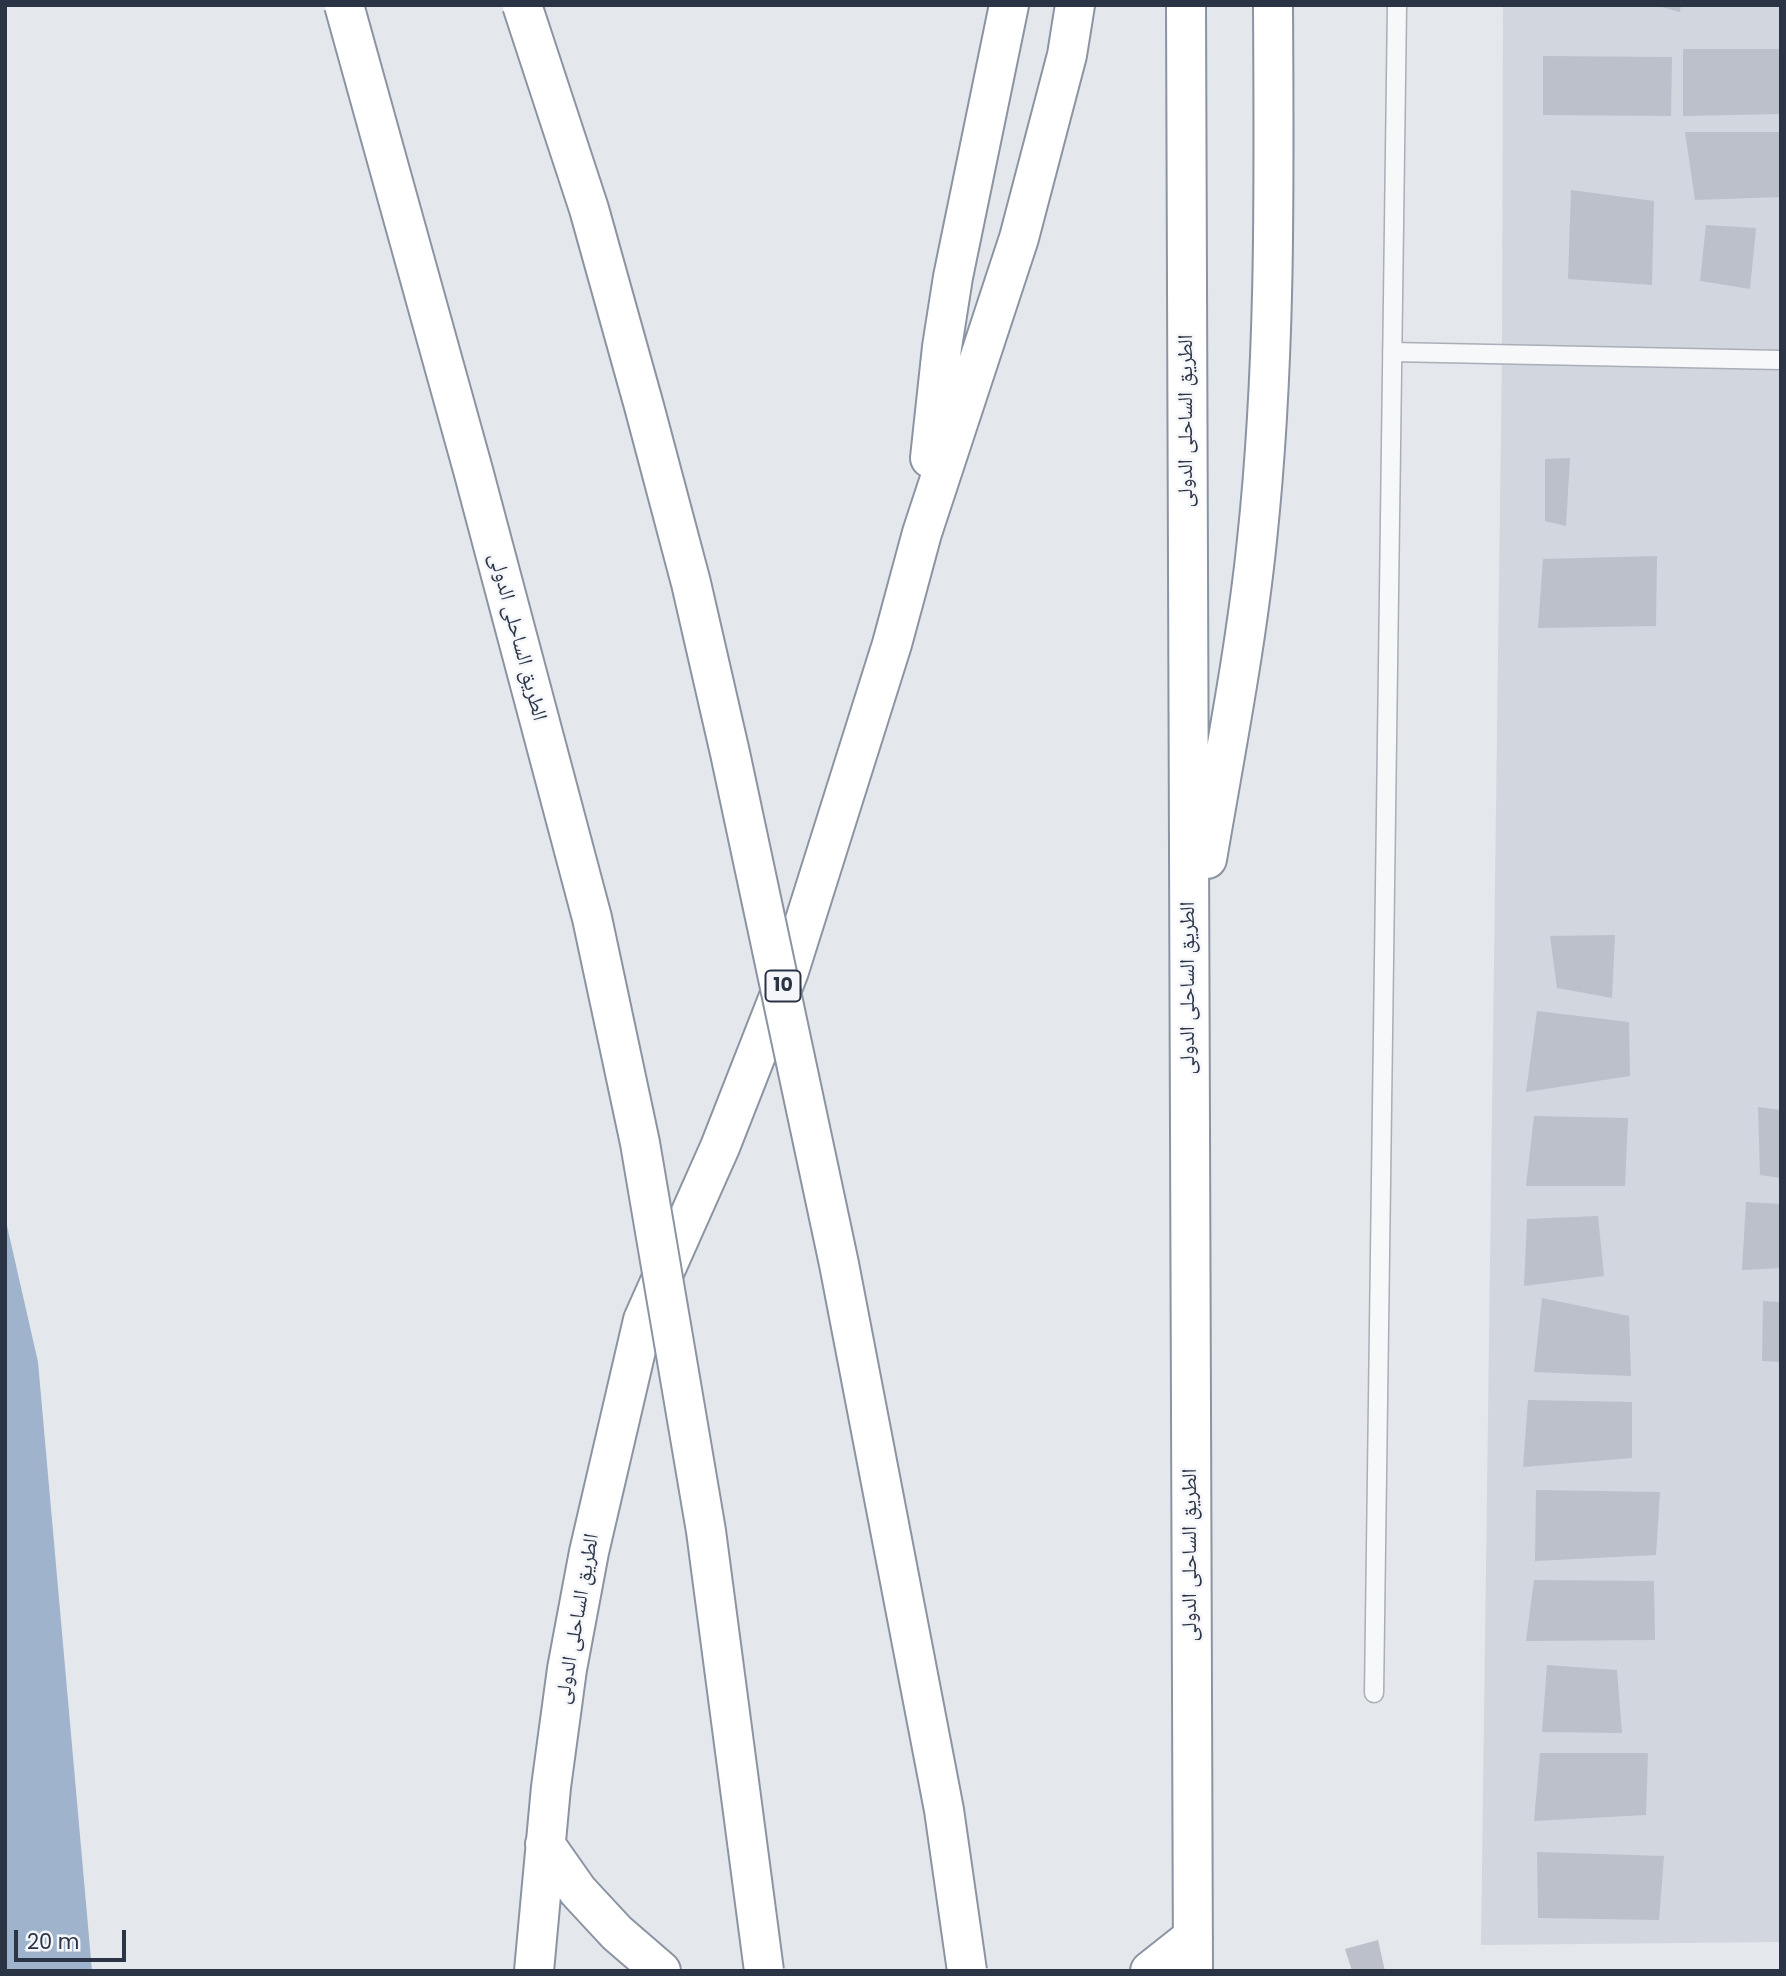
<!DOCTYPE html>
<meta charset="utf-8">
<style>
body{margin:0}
#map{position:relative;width:1786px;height:1976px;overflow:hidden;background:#e4e7ec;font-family:Poppins,sans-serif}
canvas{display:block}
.frame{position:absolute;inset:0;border:7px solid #2b3445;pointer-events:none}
.scale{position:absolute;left:14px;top:1930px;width:112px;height:32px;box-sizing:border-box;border:4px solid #2b3445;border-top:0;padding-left:9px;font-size:21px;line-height:24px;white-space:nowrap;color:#2b3445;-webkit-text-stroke:5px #f4f6f9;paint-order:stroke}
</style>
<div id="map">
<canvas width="1786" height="1976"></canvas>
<div class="frame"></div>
<div class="scale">20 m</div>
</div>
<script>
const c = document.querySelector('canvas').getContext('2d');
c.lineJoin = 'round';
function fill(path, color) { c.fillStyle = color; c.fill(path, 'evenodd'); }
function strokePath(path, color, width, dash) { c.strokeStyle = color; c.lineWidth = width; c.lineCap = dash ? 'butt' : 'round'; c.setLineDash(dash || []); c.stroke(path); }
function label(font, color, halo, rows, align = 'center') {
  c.font = font + ' Poppins,"Noto Naskh Arabic",sans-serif'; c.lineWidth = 5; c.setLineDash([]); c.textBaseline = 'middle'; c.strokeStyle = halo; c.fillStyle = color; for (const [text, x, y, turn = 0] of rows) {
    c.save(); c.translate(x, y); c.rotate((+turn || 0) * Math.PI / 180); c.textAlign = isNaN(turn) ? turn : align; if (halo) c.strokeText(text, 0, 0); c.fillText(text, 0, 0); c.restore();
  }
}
const built = new Path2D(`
 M1503,5h278v1937l-300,3 21,-1590z`);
const water = new Path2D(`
 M5,1217l33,145 54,609h-87z`);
const building = new Path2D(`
 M1658,5h23l-1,7 -22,-6z
 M1683,49h98v65l-98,2z
 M1543,56l129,1 -1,59 -128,-1z
 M1685,132h96v65l-86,3z
 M1571,190l83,11 -2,84 -84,-6z
 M1706,225l50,3 -6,61 -50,-8z
 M1570,458l-4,68 -21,-5v-62z
 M1657,556l-1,70 -118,2 5,-69z
 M1615,935l-3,63 -55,-10 -7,-52z
 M1537,1011l92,11 1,54 -104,16z
 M1758,1107l23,3v68l-21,-3z
 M1534,1116l94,2 -3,68h-99z
 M1746,1202l35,2v64l-39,2z
 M1598,1216l6,60 -80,10 3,-67z
 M1542,1298l87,18 2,60 -97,-4z
 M1763,1301l18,1v60l-19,-1z
 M1528,1400l104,2v56l-109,9z
 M1536,1490l124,2 -4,63 -121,6z
 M1534,1580l120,1 1,59 -129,1z
 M1547,1665l70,5 5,63 -80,-1z
 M1540,1753h108l-2,62 -112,6z
 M1537,1852l127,4 -5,64 -121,-2z
 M1378,1940l7,31h-33l-7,-22z`);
const service = new Path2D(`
 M1392,352l389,8
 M1374,1693l23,-1688`);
const motorway = new Path2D(`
 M1186,5l7,1966
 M930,458l12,-111 11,-70 56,-272
 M1207,859c18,-106 39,-212 50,-319 19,-178 17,-356 16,-535
 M545,1844l33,47 39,42 44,38
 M534,1971l17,-184 16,-118 22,-117 54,-232 77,-173 69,-176 103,-327 30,-111 97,-295 48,-183 8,-50
 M1150,1971l43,-34`);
const motorwayBridge = new Path2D(`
 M344,5l129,465 119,448 48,225 66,388 58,440
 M522,5l67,204 55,197 47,177 39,170 109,511 105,546 23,161`);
const shields = [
 [783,986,35]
];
const shieldNames = [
 ["10",783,986]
];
const streetNames = [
 ["الطريق الساحلى الدولى",1187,421,-90],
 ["الطريق الساحلى الدولى",517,637,75],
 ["الطريق الساحلى الدولى",1189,988,-90],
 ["الطريق الساحلى الدولى",1191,1555,-90],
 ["الطريق الساحلى الدولى",578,1619,-80]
];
fill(built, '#d2d6de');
fill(water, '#9fb4cc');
fill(building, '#bbc0ca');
strokePath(service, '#a9aeb7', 21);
strokePath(motorway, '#8b94a3', 42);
strokePath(service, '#f7f8fa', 18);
strokePath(motorway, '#fff', 38);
strokePath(motorwayBridge, '#8b94a3', 42, []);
strokePath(motorwayBridge, '#fff', 38);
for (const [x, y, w] of shields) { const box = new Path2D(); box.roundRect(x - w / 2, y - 15.5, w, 31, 5); c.fillStyle = '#f4f6f9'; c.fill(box); strokePath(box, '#2b3445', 2); }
label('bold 19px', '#2b3445', null, shieldNames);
label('21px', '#2b3445', '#f4f6f9', streetNames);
</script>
